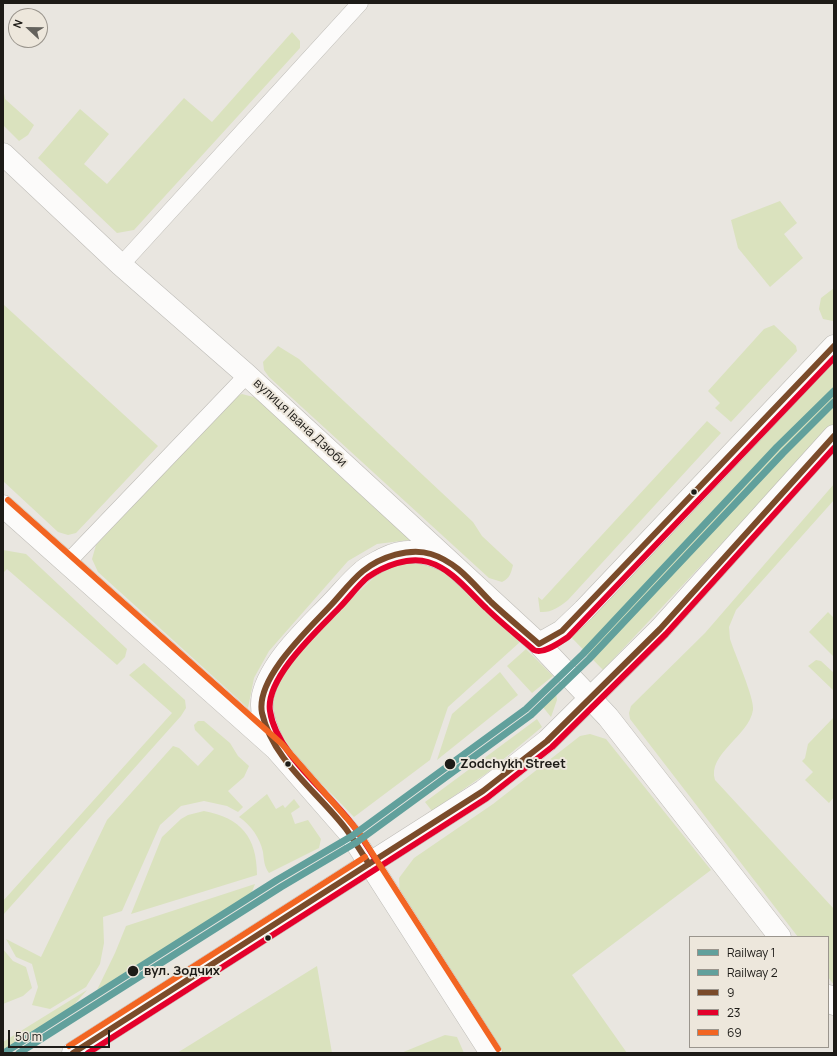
<!DOCTYPE html>
<meta charset="utf-8">
<style>
body{margin:0}
#map{position:relative;width:837px;height:1056px;overflow:hidden;background:#e9e6e0;font-family:Manrope,sans-serif}
canvas{display:block}
.frame{position:absolute;inset:0;border:4px solid #1d1b17;pointer-events:none}
.legend{position:absolute;left:689px;top:936px;width:140px;height:112px;box-sizing:border-box;background:#ede7dc;border:1px solid #9a958d;margin:0;padding:5px 7px;list-style:none;font-size:12px;color:#1d1b17}
.legend li{display:flex;align-items:center;gap:8px;height:20px}
.legend b{width:20px;border:1px solid #9a958d}
.north{position:absolute;left:8px;top:8px;width:40px;height:40px;box-sizing:border-box;background:#ede7dc;border:1px solid #9a958d;border-radius:50%;rotate:292deg;font-size:11px;font-weight:700;line-height:16px;text-align:center;color:#1d1b17}
.north::after{content:'';display:block;margin:auto;width:14px;height:18px;background:#64625d;clip-path:polygon(50% 0,100% 100%,50% 72%,0 100%)}
.scale{position:absolute;left:8px;top:1030px;width:102px;height:18px;box-sizing:border-box;border:2px solid #1d1b17;border-top:0;padding-left:5px;font-size:12px;line-height:14px;white-space:nowrap;color:#1d1b17;-webkit-text-stroke:3px #ede7dc;paint-order:stroke}
</style>
<div id="map">
<canvas width="837" height="1056"></canvas>
<div class="frame"></div>
<ul class="legend">
<li><b style="height:5px;background:#61a09c"></b>Railway 1</li>
<li><b style="height:5px;background:#61a09c"></b>Railway 2</li>
<li><b style="height:5px;background:#7a4b2a"></b>9</li>
<li><b style="height:5px;background:#e4002b"></b>23</li>
<li><b style="height:5px;background:#f26522"></b>69</li>
</ul>
<div class="north">N</div>
<div class="scale">50 m</div>
</div>
<script>
const c = document.querySelector('canvas').getContext('2d');
c.lineJoin = 'round';
function fill(path, color) { c.fillStyle = color; c.fill(path, 'evenodd'); }
function strokePath(path, color, width, dash) { c.strokeStyle = color; c.lineWidth = width; c.lineCap = dash ? 'butt' : 'round'; c.setLineDash(dash || []); c.stroke(path); }
function label(font, color, halo, rows, align = 'center') {
  c.font = font + ' Manrope,sans-serif'; c.lineWidth = 4; c.setLineDash([]); c.textBaseline = 'middle'; c.strokeStyle = halo; c.fillStyle = color; for (const [text, x, y, turn = 0] of rows) {
    c.save(); c.translate(x, y); c.rotate((+turn || 0) * Math.PI / 180); c.textAlign = isNaN(turn) ? turn : align; if (halo) c.strokeText(text, 0, 0); c.fillText(text, 0, 0); c.restore();
  }
}
const green = new Path2D(`
 M292,32l8,9v7l-166,182 -17,3 -79,-75 42,-49 29,25 -25,30 23,20 77,-86 28,24z
 M3,88l2,11 29,26 -6,10 -9,6 -16,-16z
 M780,201l17,22 -13,11 19,24 -33,29 -32,-39 -7,-28z
 M834,288v33h-1l-10,-2 -4,-10 2,-11z
 M3,304l155,142 -82,87 -8,2 -10,-3 -55,-51z
 M774,325l22,21 1,5 -66,71 -16,-14 5,-5 -12,-12 56,-62z
 M278,346l21,13 174,163 9,14 31,29c-2,8 -3,13 -11,17l-13,-4 -220,-201 -5,-7 -1,-8z
 M834,356v68l-231,246 -32,-33z
 M242,394l15,4 160,141 -40,5 -29,17 -79,90 -15,27 -6,30 -150,-136 -6,-13 4,-14 135,-146z
 M707,421l14,12 -153,167c-9,7 -17,13 -28,12l-2,-15 4,3z
 M834,484v16l-98,110 -7,17 1,12c4,13 25,60 23,71 -4,26 -46,44 -38,70l119,129v76l-6,-8v-40h-30l-168,-218 -1,-6 2,-7 74,-73z
 M3,550l23,4 101,95 -2,8 -8,8 -110,-96 -4,4z
 M407,561l21,2 17,8 75,71 -72,65 -18,53 -76,57 -67,-69 -16,-23 -2,-26 13,-28 53,-57 47,-44z
 M828,612l6,6v39l-25,-25z
 M526,649l27,27 -21,17 -25,-27z
 M816,660l5,1 13,12v18l-26,-25z
 M144,663l41,37 1,8 -5,8 -178,199v-14l169,-188 -43,-38z
 M500,672l18,23 -81,65 15,-46z
 M556,693l1,7 -6,17 -9,-11z
 M834,717v80l-5,6 -24,-23 8,-8 -11,-11 3,-3 3,-14z
 M537,719l5,8 -55,46 -55,38 -7,-9z
 M198,721h6l26,22 8,13 11,10 -5,11 -16,14 15,16 -5,5 -11,-6 -23,-5 -23,5 -21,19 -38,86 -19,6 1,26 -4,21 -14,23 -36,22 -18,-4 6,-18 -6,-23 -16,-7 -10,-18 35,18 66,-137 66,-74 6,2 19,18 16,-17 -19,-19 -1,-5z
 M590,734l16,5 105,131 -139,105 55,78h-125l-102,-157 -1,-18 15,-20 79,-54 87,-68z
 M267,794l9,15 7,-4 2,3 9,-9 6,8 -9,6 4,11 13,-4 13,19 -2,9 -50,25c-5,-7 -5,-13 -6,-21 -3,-14 -12,-27 -24,-35z
 M204,811c37,7 53,26 53,64l-126,39 31,-77 19,-18 7,-4z
 M255,884l-4,10 -154,96 18,-37 11,-27z
 M3,949l10,12 13,6 6,21 -9,8 -20,8z
 M317,966l15,87h-155z
 M87,990l-14,16 -70,45v-9z
 M445,1035l12,2 7,16h-63z`);
const street = new Path2D(`
 M121,265l239,-262
 M66,564l181,-189`);
const secondary = new Path2D(`
 M3,154l118,111 126,110 292,269 69,73 172,220
 M3,506l273,243 76,87 139,217
 M539,644l23,-13 22,-21 250,-264
 M274,745c-7,-16 -15,-32 -11,-50 8,-33 44,-66 67,-90 11,-11 20,-23 32,-33 5,-5 14,-9 21,-13 20,-10 41,-9 61,1
 M828,996l6,8
 M73,1053l410,-262 64,-50 113,-112 174,-193`);
const bus1 = new Path2D(`
 M369,864c-8,-12 -15,-24 -23,-35 -29,-38 -73,-68 -84,-116 -7,-35 48,-85 70,-109 10,-11 20,-24 31,-33 17,-14 47,-24 68,-17 26,8 42,30 60,48 16,15 32,28 48,42l23,-13 272,-285
 M73,1053l410,-262 64,-50 113,-112 174,-193`);
const bus2 = new Path2D(`
 M376,860c-8,-12 -15,-25 -24,-36 -25,-33 -76,-71 -82,-113 -5,-33 48,-81 69,-103 10,-10 19,-23 29,-31 16,-11 41,-21 60,-15 24,7 40,29 58,46 15,15 32,28 48,42 9,5 26,-8 34,-13l266,-279
 M88,1053l399,-255 65,-51 114,-113 168,-186`);
const bus3 = new Path2D(`
 M8,500l274,244 76,87 140,218
 M69,1046l296,-189`);
const rail1 = new Path2D(`
 M4,1053l273,-173 75,-44 174,-127 57,-55 194,-207 57,-56`);
const rail2 = new Path2D(`
 M19,1053l262,-166 76,-45 174,-127 58,-56 194,-206 51,-51`);
const markers = [
 [694,492,3.5,"#1d1b17"],
 [288,764,3.5,"#1d1b17"],
 [450,764,6,"#1d1b17"],
 [268,938,3.5,"#1d1b17"],
 [133,971,6,"#1d1b17"]
];
const streetNames = [
 ["вулиця Івана Дзюби",300,423,43]
];
const stopNames = [
 ["Zodchykh Street",460,764],
 ["вул. Зодчих",144,971]
];
fill(green, '#dae2be');
strokePath(street, '#bebcb7', 17);
strokePath(secondary, '#bebcb7', 23);
strokePath(street, '#fcfbfa', 16);
strokePath(secondary, '#fcfbfa', 22);
strokePath(bus1, '#7a4b2a', 6);
strokePath(bus2, '#e4002b', 6);
strokePath(bus3, '#f26522', 6);
strokePath(rail1, '#61a09c', 7);
strokePath(rail2, '#61a09c', 7);
for (const [x, y, r, color] of markers) { const dot = new Path2D(); dot.arc(x, y, r, 0, 2 * Math.PI); c.fillStyle = color; c.fill(dot); strokePath(dot, '#ede7dc', 1.5); }
label('13px', '#1d1b17', '#ede7dc', streetNames);
label('bold 13px', '#1d1b17', '#ede7dc', stopNames, 'left');
</script>
